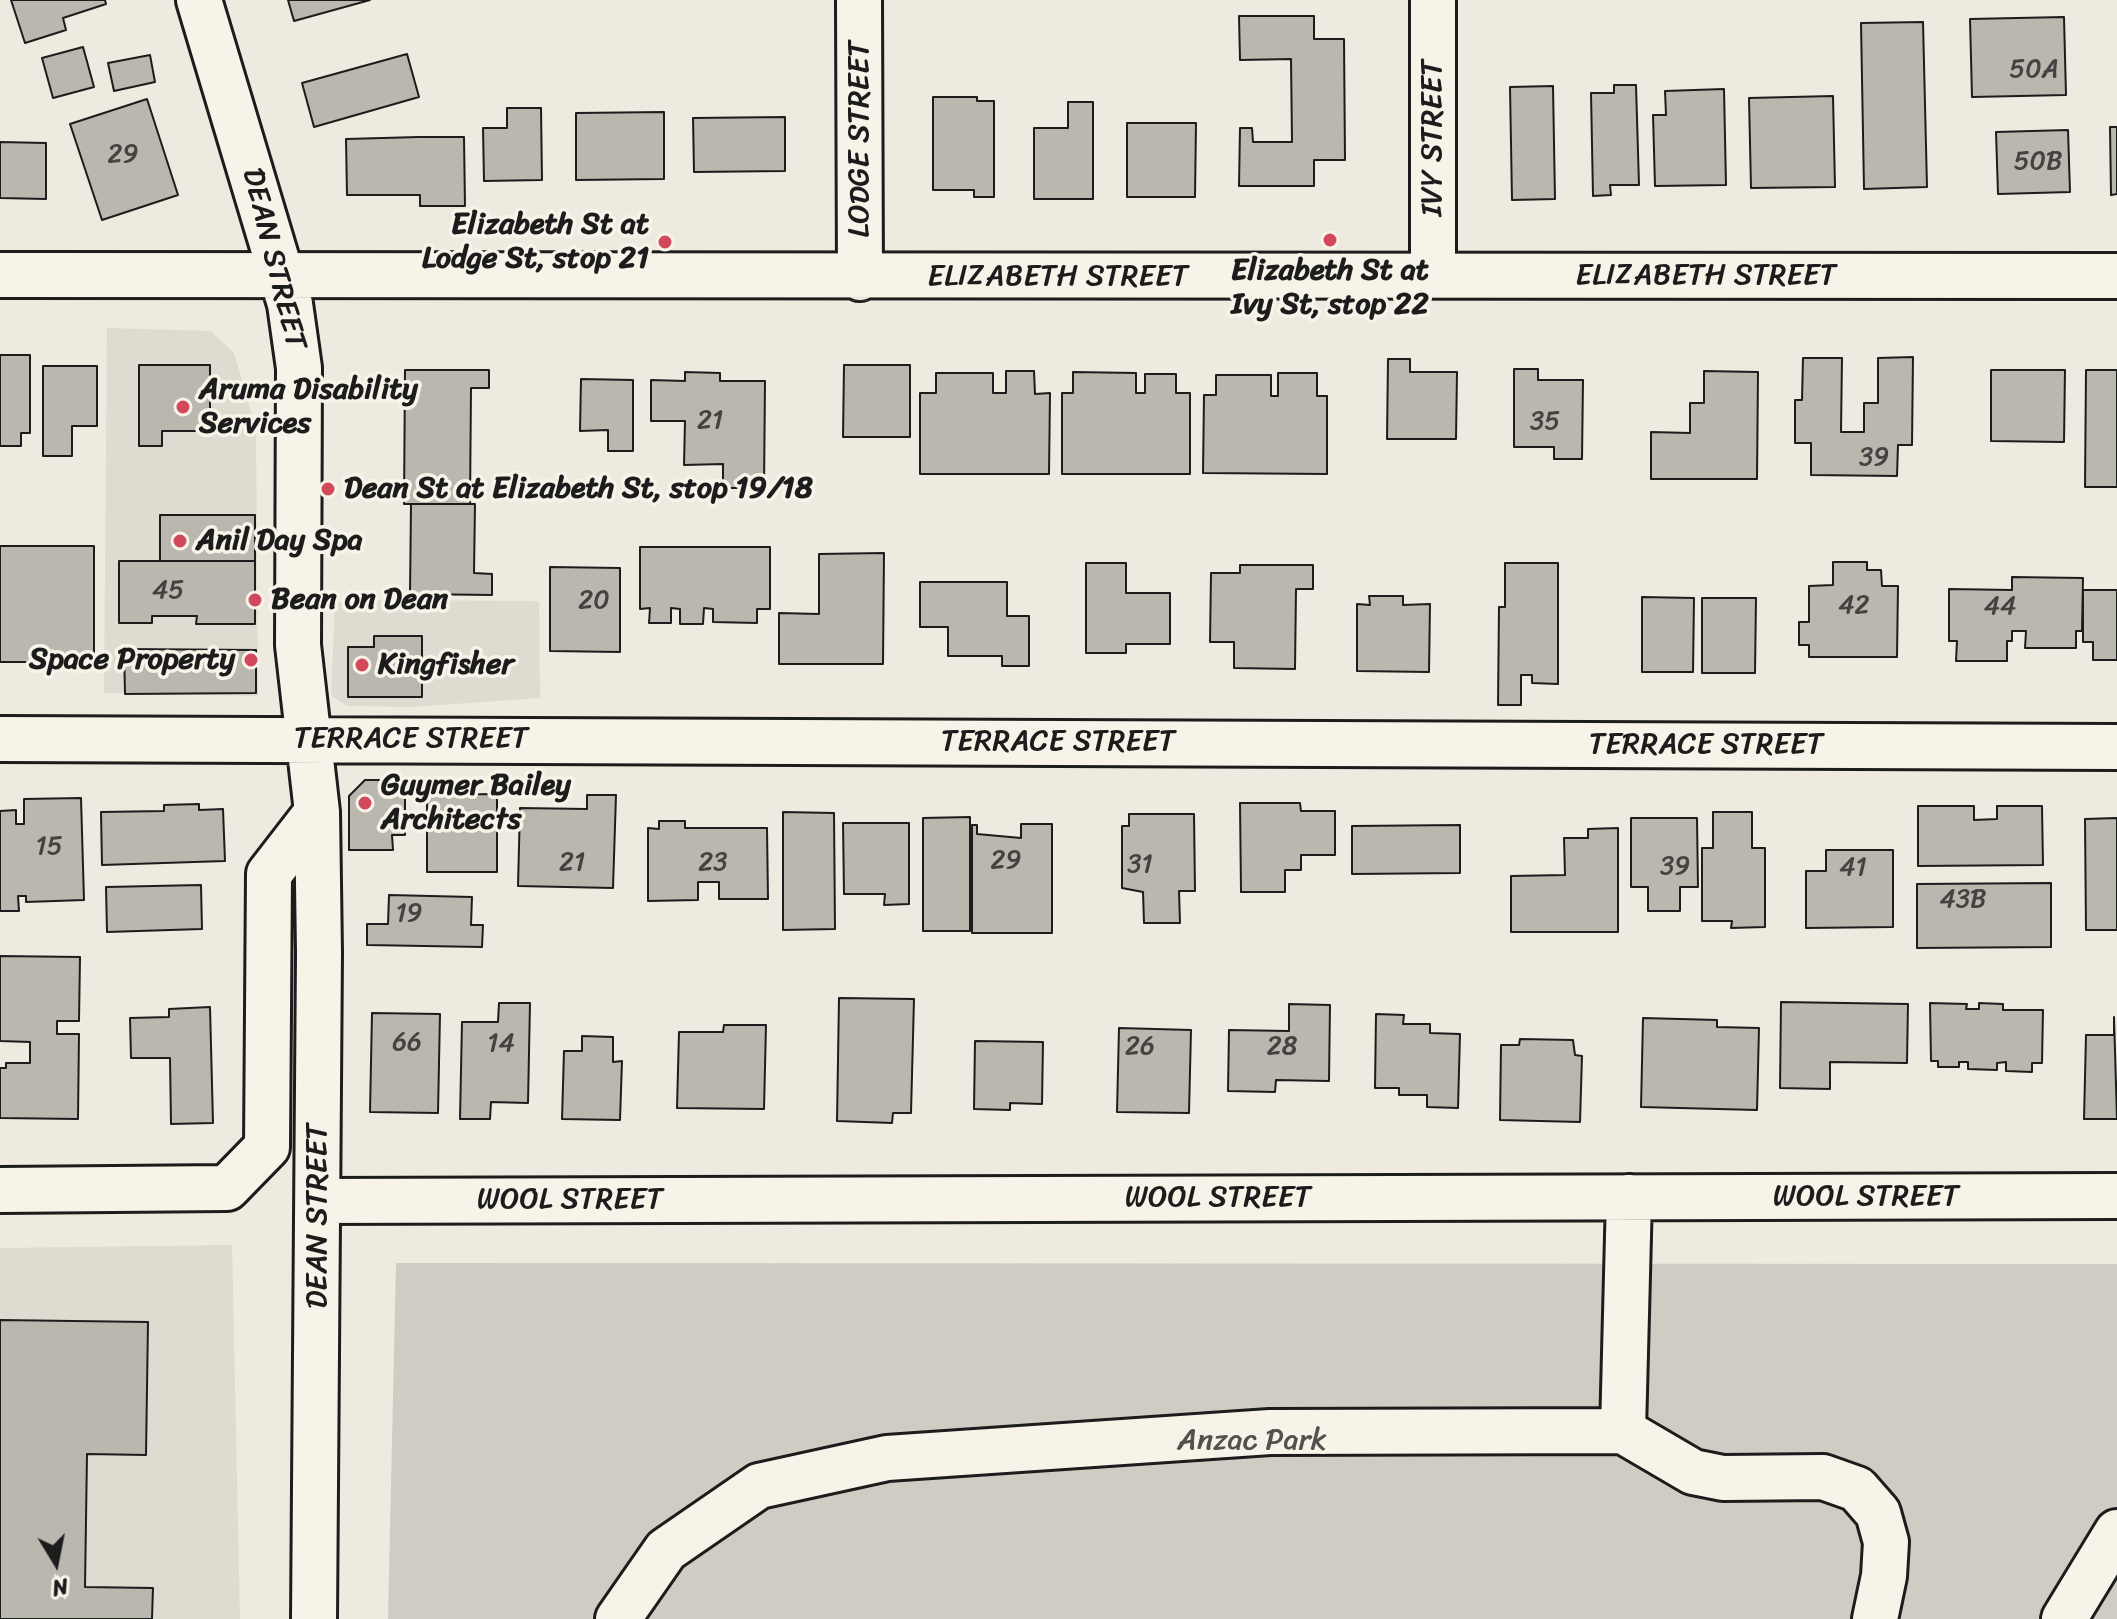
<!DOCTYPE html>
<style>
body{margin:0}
#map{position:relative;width:2117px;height:1619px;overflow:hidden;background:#eeeae0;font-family:Sriracha,sans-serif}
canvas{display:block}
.north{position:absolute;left:16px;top:1523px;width:80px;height:80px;-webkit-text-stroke:6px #f7f3e8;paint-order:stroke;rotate:170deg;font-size:22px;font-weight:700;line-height:32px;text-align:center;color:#1c1c1c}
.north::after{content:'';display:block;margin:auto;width:28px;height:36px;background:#1c1c1c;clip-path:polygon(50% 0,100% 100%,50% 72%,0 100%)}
</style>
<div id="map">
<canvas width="2117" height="1619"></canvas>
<div class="north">N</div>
</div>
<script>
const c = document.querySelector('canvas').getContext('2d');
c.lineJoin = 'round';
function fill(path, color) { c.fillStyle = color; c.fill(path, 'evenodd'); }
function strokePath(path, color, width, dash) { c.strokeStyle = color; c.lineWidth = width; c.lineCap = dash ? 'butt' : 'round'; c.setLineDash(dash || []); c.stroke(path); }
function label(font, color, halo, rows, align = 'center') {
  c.font = font + ' Sriracha,sans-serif'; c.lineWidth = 7; c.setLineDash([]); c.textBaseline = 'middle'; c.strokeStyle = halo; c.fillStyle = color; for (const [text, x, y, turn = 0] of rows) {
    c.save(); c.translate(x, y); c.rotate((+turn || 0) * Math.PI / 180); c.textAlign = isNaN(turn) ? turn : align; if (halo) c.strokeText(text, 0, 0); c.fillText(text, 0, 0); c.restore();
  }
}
const built = new Path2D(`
 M107,328l104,3 23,22 22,76 2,267 -154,-3z
 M355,600l184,1 1,97 -128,9 -65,-1 -16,-11 4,-92z
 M232,1245l8,374h-240v-371z`);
const green = new Path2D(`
 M396,1263l1721,1v355h-1729z`);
const building = new Path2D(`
 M11,0h94l1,4 -43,14 3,12 -41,13z
 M288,0h82l-76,21z
 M1239,16h75v23h30l1,121h-31v26h-75l1,-58h12l1,14h39l-1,-83 -51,1z
 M2064,17l2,78 -94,2 -2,-78z
 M1923,22l4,165 -63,2 -3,-166z
 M83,47l11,40 -41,11 -11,-40z
 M407,54l12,43 -105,30 -12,-44z
 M150,55l5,27 -41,9 -6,-28z
 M1614,85h22l3,100h-29l1,10 -18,1 -2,-103h23z
 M1553,86l2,113 -43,1 -2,-113z
 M1724,89l2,96 -71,1 -2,-71h13l-1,-24z
 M1833,96l2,91 -84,1 -2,-90z
 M933,97h44v4h17v96h-20v-7h-41z
 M147,99l31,96 -76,25 -32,-96z
 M1068,102h25v97h-59v-71h34z
 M507,108h34l1,72 -58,1 -1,-53h24z
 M664,112v67l-88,1v-67z
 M785,117v54l-91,1 -1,-54z
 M1127,123h69l-1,74h-68z
 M2110,127h7v67l-6,1z
 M2068,130l2,62 -72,2 -2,-62z
 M419,137h45l1,69h-45v-11h-73l-1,-56z
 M0,142l46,1v56l-46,-1z
 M0,355h30v78h-9v13h-21z
 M1913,357l-1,88h-14l-1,31 -86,-1v-32h-16v-43h7l1,-42h39l-1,74h23v-29h14v-45z
 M1388,359h22v13h47l-1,67h-69z
 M139,365h71v66h-48v15h-23z
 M844,365h66v72h-67z
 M43,366h54v60h-25v30h-29z
 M1514,369h24v11h45l-1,79h-28v-12h-40z
 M405,370h84v18h-18l-1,116h-66z
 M1991,370h74l-1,72 -73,-1z
 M2086,370h31v117h-32z
 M1006,371h28l1,23 15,-1 -1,81h-129v-81h16v-20h57v20h13z
 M1704,371l54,1 -1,107h-106v-47l39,1v-30h14z
 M685,372l35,1v8h45l-1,107h-41v-24l-39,1 1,-44h-34v-41l34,1z
 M1073,372l63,1v20h9v-19h31v19h14v81h-128v-81h11z
 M1278,373h39v23h10v78l-124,-1 1,-78h12v-20h55v21h7z
 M581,379l52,1v71h-25v-21l-28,1z
 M411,504h64l-1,69 18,1v21l-82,-1z
 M160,515h95v46h-95z
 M0,546h94v116h-94z
 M640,547h130v62h-13v14l-44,-1v-13l-9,-1 -1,16h-23v-15l-9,-1v15h-22l1,-15 -10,1z
 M884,553l-1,111h-104v-51l40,1v-60z
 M119,561h136v63h-59l1,-8h-45v7h-33z
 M1833,562h34v8h14l1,16h16l-1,71h-88v-12h-10v-23h10v-36l24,-1z
 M1086,563h40v30h44v51h-44v9h-40z
 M1505,563h53v121l-26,-1v-8h-11v30h-23l1,-98h6z
 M1240,565h73v24h-17l-1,80 -61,-1v-26h-24l1,-69h29z
 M550,567l70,1v84l-70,-1z
 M2012,577l71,1 -1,53h-6v17h-51l1,-17h-14v10h-5v20h-51l1,-20h-8v-52l63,1z
 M920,582h87v34h22v50h-27v-10h-54v-29h-28z
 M2083,590h34v70h-24v-18h-10z
 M1369,596h34v9l27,-1 -1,68 -72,-1v-67l13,1z
 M1642,597l52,1 -1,74h-51z
 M1702,598h54l-1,75h-53z
 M374,636h48v61h-74v-50h26z
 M124,649l132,1v43l-131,1z
 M365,780h40v55h-13l1,15h-44v-54z
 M497,794v78h-70v-77z
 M587,795h29l-3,93 -95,-2 2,-78 67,1z
 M81,798l3,102 -58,2v-6h-8l1,15h-19v-100l16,-1v14h8v-25z
 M1240,803h60l1,8h34v44h-34v15h-16v22h-44z
 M199,804v6l24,-1 2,52 -123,4 -1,-53 63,-1v-6z
 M1918,806h56v14l23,-1v-13h45l1,59 -125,1z
 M783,812l51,1 1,116 -52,1z
 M1713,812h39v36h13v79l-34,1 1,-7h-30v-73h11z
 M1129,814h65l1,77h-16l1,32h-36l-1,-31 -21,-4v-62h7z
 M970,817v114h-47v-113z
 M1631,818h66l1,69h-18v24h-32v-24h-17z
 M2117,818v112h-31l-1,-111z
 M659,821h26v7h82l1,71h-49v-17h-21v18l-50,1v-73l11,1z
 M843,823h66v81l-25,1 1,-11h-41z
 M1021,824h31v109h-80v-108h5v9l44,4z
 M1460,825v48l-108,1v-48z
 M1618,828v104h-107v-56l54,-1 -1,-37h24v-9z
 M1826,850h67v77l-87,1v-57h20z
 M2051,883v64l-134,1v-64z
 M201,885l1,44 -95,3 -1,-45z
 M389,895l83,2 -1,28h12l-1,22 -115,-2v-21h21z
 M0,956l80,1 -1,64h-22v13h22l-1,85 -78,-1v-50h6v-5h24v-21l-30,-1z
 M839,998l75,1 -3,114h-18l-1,10 -55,-2z
 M1781,1002l127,2 -1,59 -77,-1v27l-50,-1z
 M499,1003h31l-2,100 -37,-1 -1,17h-30l2,-97h36z
 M1930,1003l37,1 -1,5h13v-6l24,1v6h40l-1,53h-10v9l-26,-1v-9l-9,1v7l-29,-1v-7h-9v5h-21v-6h-7z
 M1289,1004l41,1 -1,76 -53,-1 -1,12 -47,-1 1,-61 60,1z
 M210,1007l3,116 -42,1 -1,-66h-39l-1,-40 39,-1v-8z
 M372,1013l68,1 -2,99 -68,-1z
 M1376,1014l28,1 -1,9h27v9l30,1 -2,74 -31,-1v-12h-28v-7h-24z
 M2114,1017l3,102h-33l2,-84h28z
 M1643,1018l74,2v7l42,1 -2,82 -116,-3z
 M724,1025h42l-2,84 -87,-1 2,-76h44z
 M1119,1028l72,2 -2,83 -72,-1z
 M582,1036l31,1v25l9,-1 -2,59 -58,-1 2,-68h18z
 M1520,1039l53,1 2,15 7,1 -2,66 -80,-2 1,-75h18z
 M975,1041l68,1 -1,62 -32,-1v7l-36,-1z
 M0,1320l148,2 -2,133 -59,-1 -2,133 68,1 -1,31h-152z`);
const minor = new Path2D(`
 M199,0l91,304 9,64 -1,277 19,167 2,141 -5,666
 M859,0l1,278
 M1433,0v275
 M0,275l2117,1
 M0,739l2117,8
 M0,1190l227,-2 40,-41 2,-273 48,-62
 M318,1201l1799,-5
 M1623,1431l6,-234
 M618,1619l48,-69 93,-64 128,-28 383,-26 353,-1 70,41 30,6 100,-1 34,12 21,24 8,29 -2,34 -9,43
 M2064,1619l53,-87`);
const markers = [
 [1330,240,8,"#d1495b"],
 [665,242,8,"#d1495b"],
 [183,407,8,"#d1495b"],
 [328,489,8,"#d1495b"],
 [180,541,8,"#d1495b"],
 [255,600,8,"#d1495b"],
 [251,660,8,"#d1495b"],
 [362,665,8,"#d1495b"],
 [365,803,8,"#d1495b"]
];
const numberNames = [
 ["50A",2034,70],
 ["29",123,155],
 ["50B",2038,162],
 ["21",710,421],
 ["35",1545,422],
 ["39",1874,458],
 ["45",168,591],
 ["20",594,601],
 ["42",1854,606],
 ["44",2000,607],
 ["15",49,847],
 ["29",1006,861],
 ["21",572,863],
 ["23",713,863],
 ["31",1140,865],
 ["39",1675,867],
 ["41",1853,868],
 ["43B",1963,900],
 ["19",409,914],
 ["66",407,1043],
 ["14",501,1044],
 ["26",1140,1047],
 ["28",1282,1047]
];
const streetNames = [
 ["IVY STREET",1433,138,-90],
 ["LODGE STREET",860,139,-90],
 ["DEAN STREET",273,259,76],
 ["ELIZABETH STREET",1706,276],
 ["ELIZABETH STREET",1058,277],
 ["TERRACE STREET",411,739],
 ["TERRACE STREET",1058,742],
 ["TERRACE STREET",1706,745],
 ["WOOL STREET",1866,1197],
 ["WOOL STREET",1218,1198],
 ["WOOL STREET",570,1200],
 ["DEAN STREET",318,1216,-90]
];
const poiNames = [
 ["Elizabeth St at",649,225,"right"],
 ["Lodge St, stop 21",649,259,"right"],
 ["Elizabeth St at",1330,271,"center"],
 ["Ivy St, stop 22",1330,305,"center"],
 ["Aruma Disability",199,390],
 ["Services",199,424],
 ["Dean St at Elizabeth St, stop 19/18",344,489],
 ["Anil Day Spa",196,541],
 ["Bean on Dean",271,600],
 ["Space Property",235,660,"right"],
 ["Kingfisher",378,665],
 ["Guymer Bailey",381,786],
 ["Architects",381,820]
];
const parkNames = [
 ["Anzac Park",1252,1441]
];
fill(built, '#dedbd1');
fill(green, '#cfccc3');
fill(building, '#bab7af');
strokePath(building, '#1c1c1c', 2);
strokePath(minor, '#1c1c1c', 50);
strokePath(minor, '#f7f3e8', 44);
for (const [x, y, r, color] of markers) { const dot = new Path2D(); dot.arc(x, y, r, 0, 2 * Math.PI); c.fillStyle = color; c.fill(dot); strokePath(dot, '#f7f3e8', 3); }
label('26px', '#444341', null, numberNames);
label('30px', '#1c1c1c', '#f7f3e8', streetNames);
label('bold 30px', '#1c1c1c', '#f7f3e8', poiNames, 'left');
label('30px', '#52514e', '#f7f3e8', parkNames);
</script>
